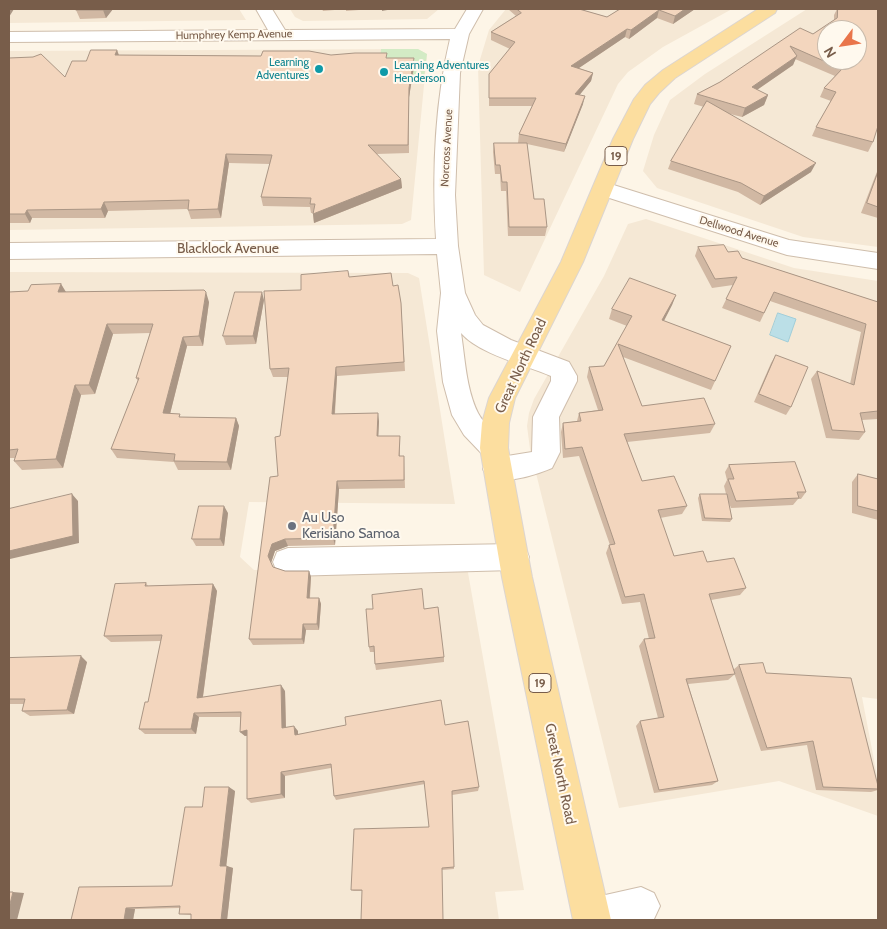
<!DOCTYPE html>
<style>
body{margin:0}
#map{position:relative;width:887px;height:929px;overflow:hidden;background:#fdf5e7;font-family:Cabin,sans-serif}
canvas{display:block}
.frame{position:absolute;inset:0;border:10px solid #785d4a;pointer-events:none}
.north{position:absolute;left:817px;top:20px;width:50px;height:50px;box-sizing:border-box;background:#fff9ee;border:1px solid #c9bbac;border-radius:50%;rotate:239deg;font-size:14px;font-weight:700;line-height:20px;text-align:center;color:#785d4a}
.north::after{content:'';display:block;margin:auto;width:18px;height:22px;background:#e9754a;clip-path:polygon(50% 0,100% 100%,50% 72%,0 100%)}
</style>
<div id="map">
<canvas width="887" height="929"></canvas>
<div class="frame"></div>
<div class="north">N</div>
</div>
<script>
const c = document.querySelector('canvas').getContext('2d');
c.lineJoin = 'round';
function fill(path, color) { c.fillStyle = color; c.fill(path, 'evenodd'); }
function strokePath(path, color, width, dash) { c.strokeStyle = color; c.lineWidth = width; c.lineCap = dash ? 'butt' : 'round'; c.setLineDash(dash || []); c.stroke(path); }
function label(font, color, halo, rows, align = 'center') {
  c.font = font + ' Cabin,sans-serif'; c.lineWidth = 4; c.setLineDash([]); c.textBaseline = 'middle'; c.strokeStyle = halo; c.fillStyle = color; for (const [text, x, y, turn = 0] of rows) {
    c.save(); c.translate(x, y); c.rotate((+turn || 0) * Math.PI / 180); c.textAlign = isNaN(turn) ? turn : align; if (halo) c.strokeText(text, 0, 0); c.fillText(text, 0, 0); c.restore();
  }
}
const residential = new Path2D(`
 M9,9h230l7,11 -237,3z
 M290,9h149l-12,10 -124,2 -8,-4z
 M506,9h226l-69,38 -35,25 -10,12 -98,208 -36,-17 -6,-209 11,-36z
 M807,9h71v238l-75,-10 -146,-49 -14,-17 11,-36 16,-35 35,-26zM827,30h30v30h-30z
 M418,49l9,5 -16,166 -9,4 -393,6v-179z
 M646,219l148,49 84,13v418l-16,-2 16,84v35l-99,-35 -160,27 -89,-359 -3,-23 2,-13 5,-14 70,-123 24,-52z
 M9,272l399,1 11,5 36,226 -206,-2 -9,55 14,13 213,-3 57,323 -29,2 4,28h-490z`);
const green = new Path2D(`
 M381,49h37l9,5 -3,24 -12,-1 1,-10 -33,-5z`);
const water = new Path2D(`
 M778,313l18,6 -8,23 -18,-7z`);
const minor = new Path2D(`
 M256,9h16l13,21 170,-1 12,-20h16l-14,25 -9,39 -5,122 3,51 7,47 10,22 8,10 28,15 58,22 8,14v5l-18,36 1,35 -8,16c-19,8 -45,16 -65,9l-4,-8 4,-8 6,-2 -9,-3 -20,-21 -12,-20 -9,-33 -6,-51 4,-38 -4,-39 -428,5v-16l427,-4c-4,-65 -1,-137 14,-200l-441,3v-10l259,-2zM461,333c18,21 64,32 90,43v5l-18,36 -1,35 -31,5 3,-1 4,-8c-8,-14 -23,-21 -30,-35 -12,-24 -13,-55 -17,-80z
 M604,182l185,58 89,13v16l-91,-14 -190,-61 -3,-5 3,-5z
 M514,544l11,3 4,10 -4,10 -11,3 -226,6 -11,-4 -4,-10 4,-10 11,-4z
 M641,887l13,6 6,13 -6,13 -80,1 -1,-3 5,-14 14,-5z`);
const major = new Path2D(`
 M758,9h19l-2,4 -100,65 -16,15 -9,11 -17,35 -50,123 -68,136 -6,25 -1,25 24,129 79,343h-38l-71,-343 -22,-129 2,-25 7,-25 72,-136 52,-123 21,-40 11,-14 18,-15z`);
const wall = new Path2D(`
 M77,9h61h-25l-7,9 -26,1 -4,-9z
 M322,9h24l-23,2z
 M346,9h26l-26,2z
 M508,9h71l28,8 13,-8h75l-22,15 -16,-6 -28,21 -4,-2 -46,31 14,5 -2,8 -12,14 4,9 -19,48 -37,-8 7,55 13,28 -2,9h-37l-2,-45h-5l-1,-17h-5l-2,-22 1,-9h26h-2l1,-9 13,-28h-43v-32l21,-25 -19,-9v-8l25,-16z
 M837,9h41l-5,133 -5,10 -56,-16 4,-9 15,-26 -11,-4 4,-9 11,-12 -40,-17 -2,6 -36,25 11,5 -4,10 -22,12 -12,-3 81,58 -51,33 -22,-13 -70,-23 3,-8 33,-54 -10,-3 3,-10 116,-60 21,-14v-5z
 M117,50l2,5 142,1 70,-1 56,3 27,9 -5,30v56l-33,1 25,25 1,9 -88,35 -1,-10h-2l-1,-6 -47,-1 -2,-9 9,-33 -41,-1 -8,55 -30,1 -3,-9v-1l-80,2 -3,7h-73l-2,5h-21v-165l56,19 21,-16z
 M878,169v49l-17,-5z
 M698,247l30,5 14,6 136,44v117l-16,1 3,12 -6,8 -33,-2 -15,-59 6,-8 33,13 11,-52 -91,-31 -10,21 -38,-14 11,-23 -21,3 -17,-32z
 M349,277l44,9 8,17 4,68 -68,5 -2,38 44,7 -1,15h22v20h4l1,32 -66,1 -4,56 -47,1 -13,5 -4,12 2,4 12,4h24l2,6 -1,21h9l2,6 -2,26h-13l-2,14 -51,1 -4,-6 29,-163 2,-40 8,-59h-15l-3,-8 31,-79z
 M61,284l5,8 143,10 -6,44h-16l-17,68 11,3 55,1 3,8 -8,44h-53l-4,-8 -57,-4 -6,-9 27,-68 -2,-3 14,-45 -37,1 -18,60 -14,1 -18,73 -41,2 -8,-9 1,-3h-6v-166l19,-1z
 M676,295l-4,10 -8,16 67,25 -20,44 -88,-33 19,49 73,18 -5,9 -83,9 15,39 45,25 -5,8 -22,4 14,38 33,6 39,26 -6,7 -29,5 24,74 -7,6 -40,4 30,97 -6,4 -58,8 -18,-67 4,-5 18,-3 -19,-72 5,-7h5l-9,-37 -18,2 -16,-51 3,-8h1l-31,-89 -16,2 -2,-26 2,-9 14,-2 2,-8 19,-3 -11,-33 2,-10 15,-1 23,-40 -18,-7 3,-10z
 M264,300l-8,44 -30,1 -3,-9z
 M776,355l15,52 -5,8 -32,-13 17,-39z
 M729,465l77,27 -5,7h-3l-5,6 -62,3 -2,-5 3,16 -2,3 -28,-1 -4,-23 2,-4h26l-2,-8 3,-6 -2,-8z
 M858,474l20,5v41l-26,-7v-31z
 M228,513l-4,33h-28l-4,-7z
 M146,583l2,3 65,-2 4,7 -14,106 82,-6 1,36 12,4v3l147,-9 34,62 -1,4 -26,4 2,74 -12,1 -80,21h-8l-3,-1 78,-63 -4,-43 -89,16 -2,-4 -3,-28 -46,8v22l-34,5 -4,-4v-63h-2l-5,-4v-15h-41l-3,17h-51l-6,-5 9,-27 13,-61 -50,1 -7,-6z
 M424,609l20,48v5l-68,8 -1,-6 -1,-12h-4l-1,-5z
 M9,658l78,4 -13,52 -44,2 -8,-5 2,-7h-15z
 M739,665l27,8 112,117 -7,2 -55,-2 -9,-45 -46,6 -28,-81z
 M235,791l-9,75 7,2 -6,52h-36v-5l-12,-1 1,-6 -45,1 -2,11h-62l101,-34 30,-79z`);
const shadedWall = new Path2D(`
 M9,9h5l-5,8z
 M104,9h9l-7,9 -3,-8z
 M382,9h11l-11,2z
 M685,9h10l-22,15 2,-8z
 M659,10l-2,8 -28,21 2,-9z
 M627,29l-2,8 -55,37 1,-8z
 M117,50l3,9 -5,-4z
 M797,56l-4,9 -45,31 4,-9z
 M414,58v9l-5,30v56v-65z
 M593,73l-2,8 -18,22 2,-9z
 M768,95l-4,10 -22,12 3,-9z
 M585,96l-2,8 -19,48 2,-8z
 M226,154l3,9 -8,55 -3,-9z
 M816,163l-5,9 -51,33 4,-9z
 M401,179l1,9 -88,35 -1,-9z
 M104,202l4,9 -3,7 -4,-9z
 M27,210l5,8 -2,5 -5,-9z
 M61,284l6,10 -9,-2z
 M206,292l3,10 -6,44 -4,-10z
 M262,292l2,8 -8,44 -3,-8z
 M676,295l-4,10 -13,25 3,-10z
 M107,324l6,10 -18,60 -6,-9z
 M183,337l4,9 -19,76 -5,-9z
 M336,367l1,9 -3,46 -2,-8z
 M75,385l6,10 -18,73 -7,-9z
 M378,413l1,8 -1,23 -1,-8z
 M236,418l3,8 -8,44 -4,-8z
 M337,481l2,8 -4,56 -2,-7z
 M72,494l6,7 1,42 -69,16 -1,-1v-7z
 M224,506l4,7 -4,33 -4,-7z
 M285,539l3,7 -13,5 -4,12 -3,-7 4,-12z
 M309,571l2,6 -2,27 -2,-6z
 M213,584l4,7 -15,112 -5,-5z
 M319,598l2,6 -2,26 -2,-6z
 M303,624l3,6 -2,14 -2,-5z
 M81,656l6,6 -13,52 -7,-4z
 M281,685l4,6 1,42 -4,-5z
 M194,713l5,4 -3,17 -5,-5z
 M294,726l4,5v8l-3,-4z
 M247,730l4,5 -6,1 -5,-4z
 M281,772l4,4v22l-4,-4z
 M229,787l6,4 -9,77 -6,-2z
 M227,866l6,2 -6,52h-6z
 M13,892l11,1 -7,27h-8v-12z
 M126,908l9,1 -2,11h-9z`);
const building = new Path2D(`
 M77,9h27l-1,1h-27z
 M517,9h62l28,8 13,-8h65l-10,7 -16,-6 -28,20 -4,-1 -56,37 22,7 -18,21 10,2 -19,48 -47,-10 17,-36h-47v-24l26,-32 -24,-10 30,-19z
 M838,9h40v117l-5,16 -57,-15 20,-35 -12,-4 18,-19 -52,-23 7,10 -45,31 16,8 -23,13 -48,-14 23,-12 80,-54 13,6 24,-16zM827,30h30v30h-30z
 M91,50h26l-2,5 146,1 2,-5h46l22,4 24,-2h32l-1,5h28l-5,30 -1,57h-40l33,34 -88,35 2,-10h-5l1,-6 -50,-1 11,-42 -46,-1 -8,55 -30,1 1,-10 -85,2 -3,7 -74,1 -2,4h-16v-156l24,-1 8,-3 24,23 7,-16h14z
 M707,101l109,62 -52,33 -23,-13 -70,-22z
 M494,143h33l7,56h10l3,28h-38l-2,-45h-5l-2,-17h-4z
 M878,172v35l-11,-4z
 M724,245l4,7 10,-1 4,7 136,44v109l-18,2 5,19 -33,-2 -15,-59 37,14 12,-61 -92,-32 -10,21 -38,-14 11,-22 -22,2 -17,-32z
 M348,271l1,6 42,-4 2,13 5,-1 3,18 3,59 -68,5 -4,47 46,-1 -1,23h23l-1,20h5v24l-67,1 -4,57 -48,1 -13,5 -4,12 5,11 12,4h24l-2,27h12l-2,26h-14l-1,15h-53l21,-162 8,-1 -3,-39 5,-1 9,-68 -19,1 -6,-78 37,-1v-15z
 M630,278l46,17 -14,25 69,26 -16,35 -97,-37 24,62 62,-8 11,26 -91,10 18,47 32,-5 13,30 -29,4 16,46 29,-5 4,11 27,-4 12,30 -37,6 26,80 -49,5 32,102 -59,9 -19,-69 24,-4 -20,-78 11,-1 -11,-44 -19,3 -16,-52 6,-1 -33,-97 -17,2 -2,-26 18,-2 -2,-8 24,-3 -14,-43 15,-1 28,-50 -20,-7z
 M61,284l-3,8 146,-2 2,2 -7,44 -16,1 -20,76 17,1 -1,3 57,1 -9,44 -53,-1 1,-7 -64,-5 28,-71h-3l17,-54h-46l-18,61h-14l-19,74 -42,2 4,-12 -9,1v-158l19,-1 3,-6z
 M235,292h27l-9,44h-30z
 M776,355l32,12 -17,40 -32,-13z
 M795,462l11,30h-9l2,6 -63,3 -8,-22h6l-5,-14z
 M858,474l20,5v32l-20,-5z
 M72,494l1,42 -64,15v-42z
 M700,494h27l5,25 -27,-1z
 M199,506h25l-4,33h-28z
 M146,583l-1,3 68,-2 -16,114 84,-13 1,43 12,-2 1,9 51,-10 -1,-8 96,-17 4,25 23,-4 11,66 -27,4 2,76 -12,1 1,52h-82l1,-30h-11l3,-61 75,-2 -5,-46 -90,15 -3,-32 -50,8v22l-34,5v-69l-7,2 1,-20 -47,1 -3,16h-52l6,-27h3l14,-67 -58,1 11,-52z
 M422,589l2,20 14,-2 6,50 -69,7 -1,-18 -5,1 -3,-38h7l-1,-14z
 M81,656l-14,54 -45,1 3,-12h-16v-41z
 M763,663l3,10 85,5 27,108v3l-55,-2 -10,-46 -46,7 -28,-83z
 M205,787h24l-9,79h7l-6,54h-30v-6h-12l1,-8 -54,2 -2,12h-53l8,-33 93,-1 13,-79h17z
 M9,892h4l-4,16z`);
const markers = [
 [319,69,5,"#0f9aa8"],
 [384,72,5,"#0f9aa8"],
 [292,526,5,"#6b7280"]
];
const farStreetnames = [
 ["Humphrey Kemp Avenue",234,35,-1],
 ["Norcross Avenue",447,148,-87],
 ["Dellwood Avenue",739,232,17]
];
const farCulturenames = [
 ["Learning",309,63],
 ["Adventures",309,76],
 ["Learning Adventures",394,66,"left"],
 ["Henderson",394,79,"left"]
];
const shields = [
 [616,156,22],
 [540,683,22]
];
const shieldNames = [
 ["19",616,156],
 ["19",540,683]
];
const streetNames = [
 ["Blacklock Avenue",228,249],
 ["Great North Road",521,366,-65],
 ["Great North Road",560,774,78]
];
const worshipNames = [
 ["Au Uso",302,518],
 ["Kerisiano Samoa",302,534]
];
fill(residential, '#f5e8d5');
fill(green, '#d3ebc5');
fill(water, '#bbdfe7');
strokePath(water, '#a1ced9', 1);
strokePath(minor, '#cfbeac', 2);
strokePath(major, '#dcd5d0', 2);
fill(minor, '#fff');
fill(major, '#fcde9f');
fill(wall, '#d1b8a3');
fill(shadedWall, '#aa9685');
fill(building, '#f3d6be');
strokePath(building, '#aa9685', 1);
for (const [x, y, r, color] of markers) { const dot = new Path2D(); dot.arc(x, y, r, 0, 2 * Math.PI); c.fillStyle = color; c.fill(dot); strokePath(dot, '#fff9ee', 2); }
label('11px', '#785d4a', '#fff9ee', farStreetnames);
label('11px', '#0d838f', '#fff9ee', farCulturenames, 'right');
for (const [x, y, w] of shields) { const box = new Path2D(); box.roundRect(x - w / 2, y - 9.5, w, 19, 4); c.fillStyle = '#fff9ee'; c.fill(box); strokePath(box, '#785d4a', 1); }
label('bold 12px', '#785d4a', null, shieldNames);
label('14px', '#785d4a', '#fff9ee', streetNames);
label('14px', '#5b616d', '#fff9ee', worshipNames, 'left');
</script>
